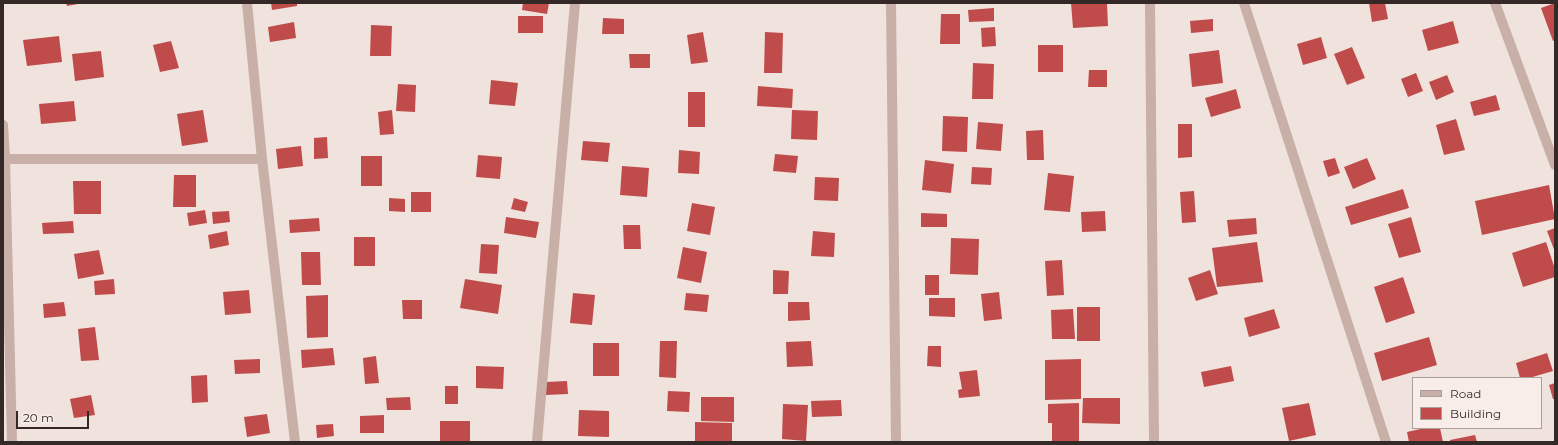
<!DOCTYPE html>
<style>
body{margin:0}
#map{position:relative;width:1558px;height:445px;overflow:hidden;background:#f0e2dc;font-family:Montserrat,sans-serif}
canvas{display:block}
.frame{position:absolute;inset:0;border:4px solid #352928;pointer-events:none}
.legend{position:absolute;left:1412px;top:377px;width:130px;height:52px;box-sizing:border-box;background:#f8ede8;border:1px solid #aa9f9b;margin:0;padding:5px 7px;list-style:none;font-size:12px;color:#352928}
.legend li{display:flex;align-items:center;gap:8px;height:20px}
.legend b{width:20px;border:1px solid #aa9f9b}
.scale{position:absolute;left:16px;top:411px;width:73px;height:18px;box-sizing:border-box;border:2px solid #352928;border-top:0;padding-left:5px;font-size:12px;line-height:14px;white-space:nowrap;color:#352928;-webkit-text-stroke:3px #f8ede8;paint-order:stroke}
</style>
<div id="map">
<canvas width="1558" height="445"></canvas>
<div class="frame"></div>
<ul class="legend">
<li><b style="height:5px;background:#c8afa8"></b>Road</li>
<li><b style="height:11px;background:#bf4c4b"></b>Building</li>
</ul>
<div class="scale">20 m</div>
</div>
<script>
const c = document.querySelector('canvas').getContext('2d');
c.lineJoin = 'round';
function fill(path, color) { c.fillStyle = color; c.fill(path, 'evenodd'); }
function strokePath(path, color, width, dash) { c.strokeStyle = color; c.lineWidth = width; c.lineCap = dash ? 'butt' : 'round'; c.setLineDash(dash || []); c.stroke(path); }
const building = new Path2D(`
 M66,3h12v1l-11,2z
 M271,3h26v3l-25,4z
 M523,3h26l-2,11 -25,-4z
 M1071,3h36l1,23 -35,2z
 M1369,3h16l3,16 -16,3z
 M1555,3v37l-2,1 -12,-33z
 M994,8v13l-25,1 -1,-12z
 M941,14h19v30h-20z
 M518,16h25v17h-25z
 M603,18l21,1v15h-22z
 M1213,19v12l-22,2 -1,-12z
 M1453,21l6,22 -31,8 -6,-21z
 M294,22l2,16 -26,4 -2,-15z
 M371,25l21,1 -1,30h-21z
 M995,27l1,19 -14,1 -1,-19z
 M703,32l5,30 -17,2 -4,-29z
 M765,32l18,1 -1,40h-18z
 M59,36l3,26 -35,4 -4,-26z
 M1321,37l6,21 -24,7 -6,-21z
 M171,41l8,27 -19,4 -7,-27z
 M1038,45h25v27h-25z
 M1352,47l13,31 -18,7 -13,-31z
 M1219,50l4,33 -31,4 -3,-33z
 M101,51l3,26 -29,4 -3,-27z
 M629,54h21v14h-20z
 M973,63l21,1 -1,35h-21z
 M1089,70h18v17h-19z
 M1416,73l7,18 -15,6 -7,-18z
 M1447,75l7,17 -18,8 -7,-18z
 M491,80l27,3 -3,23 -26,-2z
 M398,84l18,1 -1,27 -19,-1z
 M758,86l35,3 -1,19 -35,-2z
 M1236,89l5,19 -30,9 -6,-19z
 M688,92h17v35h-17z
 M1496,95l4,15 -26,6 -4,-14z
 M74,101l2,20 -35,3 -2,-20z
 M203,110l5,32 -26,4 -5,-32z
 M392,110l2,24 -14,1 -2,-23z
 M792,110l26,1 -1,29 -26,-1z
 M943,116l25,1 -1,35 -25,-1z
 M1456,119l9,31 -21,5 -8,-30z
 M978,122l25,2 -2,27 -25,-2z
 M1178,124h14v33l-14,1z
 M1043,130l1,30h-17l-1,-29z
 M327,137l1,21 -14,1v-21z
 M583,141l27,2 -2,19 -27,-2z
 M301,146l2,20 -25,3 -2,-20z
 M679,150l21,2 -1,22 -21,-1z
 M775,154l23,2 -2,17 -23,-2z
 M478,155l24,2 -2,22 -24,-2z
 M361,156h21v30h-21z
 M1335,158l5,15 -12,4 -5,-16z
 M1367,158l9,21 -23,10 -9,-22z
 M925,160l29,4 -3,29 -29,-3z
 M622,166l27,2 -2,29 -27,-2z
 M972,167l20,1 -1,17 -20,-1z
 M1048,173l26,3 -4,36 -26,-2z
 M174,175h22v32h-23z
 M815,177l24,1 -1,23 -24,-1z
 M73,181h28v33h-27z
 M1549,185l6,34 -73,16 -7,-34z
 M1403,189l6,19 -58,17 -6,-18z
 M1194,191l2,31 -14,1 -2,-31z
 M411,192h20v20h-20z
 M389,198l16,1v13l-16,-1z
 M514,198l14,4 -3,10 -14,-3z
 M692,203l23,4 -5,28 -23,-4z
 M205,210l2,13 -18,3 -2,-13z
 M229,211l1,11 -17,2 -1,-12z
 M1105,211l1,20 -24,1 -1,-20z
 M921,213l26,1v13h-26z
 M506,217l33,5 -3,16 -32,-5z
 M1411,217l10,35 -22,6 -11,-34z
 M319,218l1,13 -30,2 -1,-13z
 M1256,218l1,16 -28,3 -2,-17z
 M73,221l1,12 -31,1 -1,-11z
 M623,225h17l1,24h-17z
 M1555,228v24l-8,-21z
 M227,231l2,14 -19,4 -2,-14z
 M813,231l22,2 -1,24 -23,-1z
 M354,237h21v29h-21z
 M951,238l28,1 -1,36 -28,-1z
 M1257,242l6,40 -46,5 -5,-39z
 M1546,242l9,27v8l-32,10 -11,-34z
 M481,244l18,1 -2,29 -18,-1z
 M683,247l24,5 -6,31 -24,-5z
 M99,250l5,24 -26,5 -4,-25z
 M301,252h19l1,33h-19z
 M1062,260l2,35 -17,1 -2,-35z
 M773,270l16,1 -1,23h-15z
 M1210,270l8,24 -22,7 -8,-23z
 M925,275h14v20h-14z
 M1403,277l12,36 -29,10 -12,-36z
 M114,279l1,15 -20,1 -1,-14z
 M465,279l37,6 -4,29 -38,-6z
 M249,290l2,23 -26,2 -2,-23z
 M999,292l3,27 -18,2 -3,-27z
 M573,293l22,2 -3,30 -22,-2z
 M686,293l23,2 -2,17 -23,-2z
 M328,295v42l-21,1 -1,-42z
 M929,298h26v19l-26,-1z
 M402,300h20v19h-19z
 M64,302l2,14 -22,2 -1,-14z
 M788,302h21l1,18 -22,1z
 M1077,307h23v34h-23z
 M1073,309l2,30h-23l-1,-29z
 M1274,309l6,19 -31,9 -5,-19z
 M95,327l4,33 -18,1 -3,-32z
 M1429,337l8,28 -55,16 -8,-28z
 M660,341h17l-1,37 -17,-1z
 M811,341l2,25 -26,1 -1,-25z
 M593,343h26v33h-26z
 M928,346h13v21l-14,-1z
 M333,348l2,17 -33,3 -1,-18z
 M1547,353l6,18 -24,7h-9l-4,-15z
 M376,356l3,27 -14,1 -2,-26z
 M260,359v14l-25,1 -1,-14z
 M1081,359v40l-36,1v-40z
 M476,366l28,1 -1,22 -27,-1z
 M1231,366l3,15 -30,6 -3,-15z
 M977,370l3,26 -21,2 -1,-8 4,-1 -3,-17z
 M207,375l1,27 -16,1 -1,-27z
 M567,381l1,13 -22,1v-13z
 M1555,383v16h-2l-4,-14z
 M445,386h13v18h-13z
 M668,391l22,1 -1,20 -22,-1z
 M91,395l4,20 -21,3 -4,-19z
 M410,397l1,13h-24l-1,-12z
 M701,397h33v25l-33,-1z
 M1083,398h37v26l-38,-1z
 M841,400l1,16 -30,1 -1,-16z
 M1079,403v39h-27v-19h-4v-19z
 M1309,403l7,32 -27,6 -7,-33z
 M783,404l25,1 -2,36 -24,-2z
 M579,410l30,1v26l-31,-1z
 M267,414l3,19 -23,4 -3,-20z
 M384,415v18h-24v-17z
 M440,421h30v21h-30z
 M695,422l37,1v19h-37z
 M333,424l1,12 -17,2 -1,-13z
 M1425,428h15l3,14h-34l-2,-10z
 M1475,435l2,7h-27v-2z`);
const minor = new Path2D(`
 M247,3l15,156 33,283
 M891,3l5,439
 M1150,3l4,439
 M1244,3l142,439
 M1495,3l60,162
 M3,125l2,34 7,283
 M3,159h259
 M537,442l38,-439`);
fill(building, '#bf4c4b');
strokePath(minor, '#c8afa8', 10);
</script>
